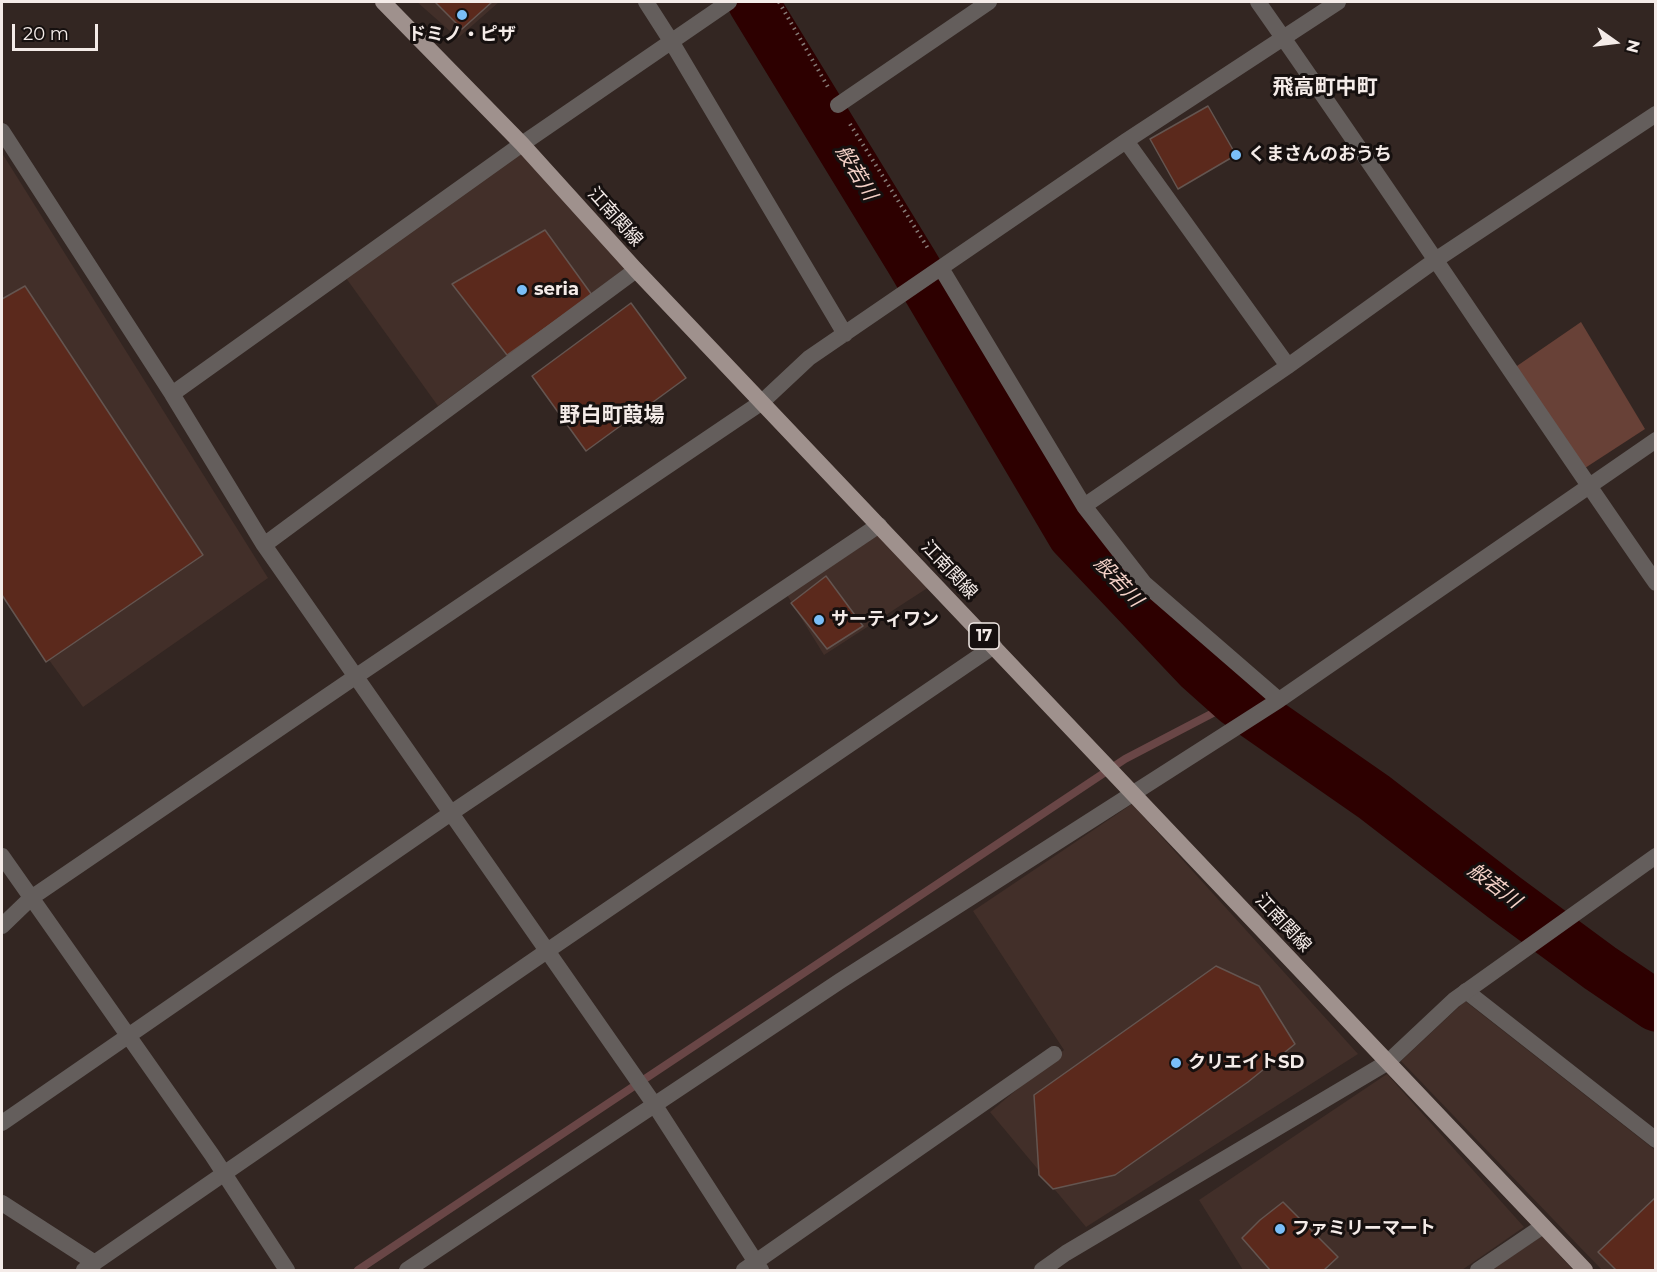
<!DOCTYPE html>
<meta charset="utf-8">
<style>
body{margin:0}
#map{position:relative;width:1657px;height:1272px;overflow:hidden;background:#332622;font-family:Montserrat,sans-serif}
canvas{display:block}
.frame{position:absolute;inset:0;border:3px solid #f4ebe8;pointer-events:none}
.north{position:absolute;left:1585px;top:12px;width:60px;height:60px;-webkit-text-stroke:4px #16100f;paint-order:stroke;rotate:104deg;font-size:16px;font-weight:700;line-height:24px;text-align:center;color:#f4ebe8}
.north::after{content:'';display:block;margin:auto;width:21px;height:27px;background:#f4ebe8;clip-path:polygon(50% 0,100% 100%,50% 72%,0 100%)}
.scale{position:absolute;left:12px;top:24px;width:86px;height:27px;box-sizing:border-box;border:3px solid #f4ebe8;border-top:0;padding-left:8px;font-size:18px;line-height:21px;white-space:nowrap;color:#f4ebe8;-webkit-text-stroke:4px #16100f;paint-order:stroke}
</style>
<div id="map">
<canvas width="1657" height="1272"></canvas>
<div class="frame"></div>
<div class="north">N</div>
<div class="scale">20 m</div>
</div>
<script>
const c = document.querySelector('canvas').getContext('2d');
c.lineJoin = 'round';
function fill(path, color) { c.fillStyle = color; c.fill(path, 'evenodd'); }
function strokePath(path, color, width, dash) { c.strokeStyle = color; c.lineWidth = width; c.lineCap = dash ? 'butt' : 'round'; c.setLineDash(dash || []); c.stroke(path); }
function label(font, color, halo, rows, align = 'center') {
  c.font = font + ' Montserrat,"Noto Sans JP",sans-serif'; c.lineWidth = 6; c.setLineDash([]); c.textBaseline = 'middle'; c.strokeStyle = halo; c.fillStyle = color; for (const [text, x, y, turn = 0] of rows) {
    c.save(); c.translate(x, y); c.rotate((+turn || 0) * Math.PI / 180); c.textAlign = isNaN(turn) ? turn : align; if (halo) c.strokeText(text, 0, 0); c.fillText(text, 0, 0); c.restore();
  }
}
const built = new Path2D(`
 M417,2h82l-41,36z
 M2,153l266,425 -185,129 -81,-112z
 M520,153l106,115 -188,138 -92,-128z
 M878,535l51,52 -105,68 -37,-60z
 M1132,804l226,250 -272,173 -96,-115 74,-62 -91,-139z
 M1465,1001l190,149v120h-53l-201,-209z
 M1387,1074l137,153 -62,43h-219l-44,-70z
 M1542,1236l31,34h-82z`);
const green = new Path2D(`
 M1581,322l64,107 -60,39 -71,-100z`);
const stream = new Path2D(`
 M358,1270l767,-511 111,-58`);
const river = new Path2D(`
 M753,2l160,262 160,271 126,133 37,33 138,96 131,101 95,70 56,38`);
const building = new Path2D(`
 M435,2h57l-30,27z
 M1208,106l28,49 -58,34 -28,-50z
 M545,230l47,65 -85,60 -55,-71z
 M25,286l178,269 -157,107 -44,-67v-296z
 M631,303l55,75 -100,73 -54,-75z
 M826,576l37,50 -36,23 -36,-46z
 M1216,966l43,20 36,58 -47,38 -133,93 -62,14 -14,-14 -5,-80z
 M1656,1197v73h-40l-18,-18z
 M1283,1202l55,55 -14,13h-54l-28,-32 18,-18z`);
const path = new Path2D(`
 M779,2l49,85
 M850,124l79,126`);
const minor = new Path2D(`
 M646,2l25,39 174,293
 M1258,2c135,192 264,388 398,581
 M838,105l151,-103
 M2,131l170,263 92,151 390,559 107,166
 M1126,141l162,225
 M941,268l143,238 60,77 135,117
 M172,394l350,-250 207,-142
 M1084,506l204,-140 149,-107 219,-145
 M264,545l372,-275
 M2,856l210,299 75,115
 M2,926l29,-28 324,-221 407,-275 47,-44 317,-217 212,-139
 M1466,991l190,149
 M2,1123l449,-310 428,-288
 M2,1203l93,60
 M84,1270l463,-319 447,-305
 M407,1270l433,-289 439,-281 377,-260
 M744,1270l310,-216
 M1478,1270l65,-44`);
const tertiary = new Path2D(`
 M1042,1270l24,-17 322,-191 66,-62 202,-144`);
const primary = new Path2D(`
 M383,2l139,142 114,126 949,1000`);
const markers = [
 [462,15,6,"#7abef8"],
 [1236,155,6,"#7abef8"],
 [522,290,6,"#7abef8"],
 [819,620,6,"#7abef8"],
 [1176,1063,6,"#7abef8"],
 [1280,1229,6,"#7abef8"]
];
const shields = [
 [984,636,30]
];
const shieldNames = [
 ["17",984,636]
];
const poiNames = [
 ["ドミノ・ピザ",462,35,"center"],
 ["くまさんのおうち",1248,155],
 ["seria",534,290],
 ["サーティワン",831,620],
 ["クリエイトSD",1188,1063],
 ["ファミリーマート",1292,1229]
];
const streetNames = [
 ["江南関線",615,217,48],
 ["江南関線",949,570,47],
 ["江南関線",1283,923,47]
];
const waterNames = [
 ["般若川",856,173,59],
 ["般若川",1118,582,47],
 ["般若川",1494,886,37]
];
const quarterNames = [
 ["飛高町中町",1325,88],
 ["野白町葭場",612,416]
];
fill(built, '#422f29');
fill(green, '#684137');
strokePath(stream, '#694646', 8);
strokePath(river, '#2d0000', 51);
fill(building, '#5b291c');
strokePath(building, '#645550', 1.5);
strokePath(path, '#867b77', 4, [1.5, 4.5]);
strokePath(minor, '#645e5c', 16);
strokePath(tertiary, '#645e5c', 16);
strokePath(primary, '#9f918d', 16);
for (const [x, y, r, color] of markers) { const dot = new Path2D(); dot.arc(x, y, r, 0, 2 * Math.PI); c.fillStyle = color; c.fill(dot); strokePath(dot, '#16100f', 2); }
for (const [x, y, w] of shields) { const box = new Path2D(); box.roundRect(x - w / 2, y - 13, w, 26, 4.5); c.fillStyle = '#16100f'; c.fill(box); strokePath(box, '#f4ebe8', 1.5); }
label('bold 16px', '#f4ebe8', null, shieldNames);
label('bold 18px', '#f4ebe8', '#16100f', poiNames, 'left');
label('18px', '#f4ebe8', '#16100f', streetNames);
label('italic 20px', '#f7d3c9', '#16100f', waterNames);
label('bold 21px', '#f4ebe8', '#16100f', quarterNames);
</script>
